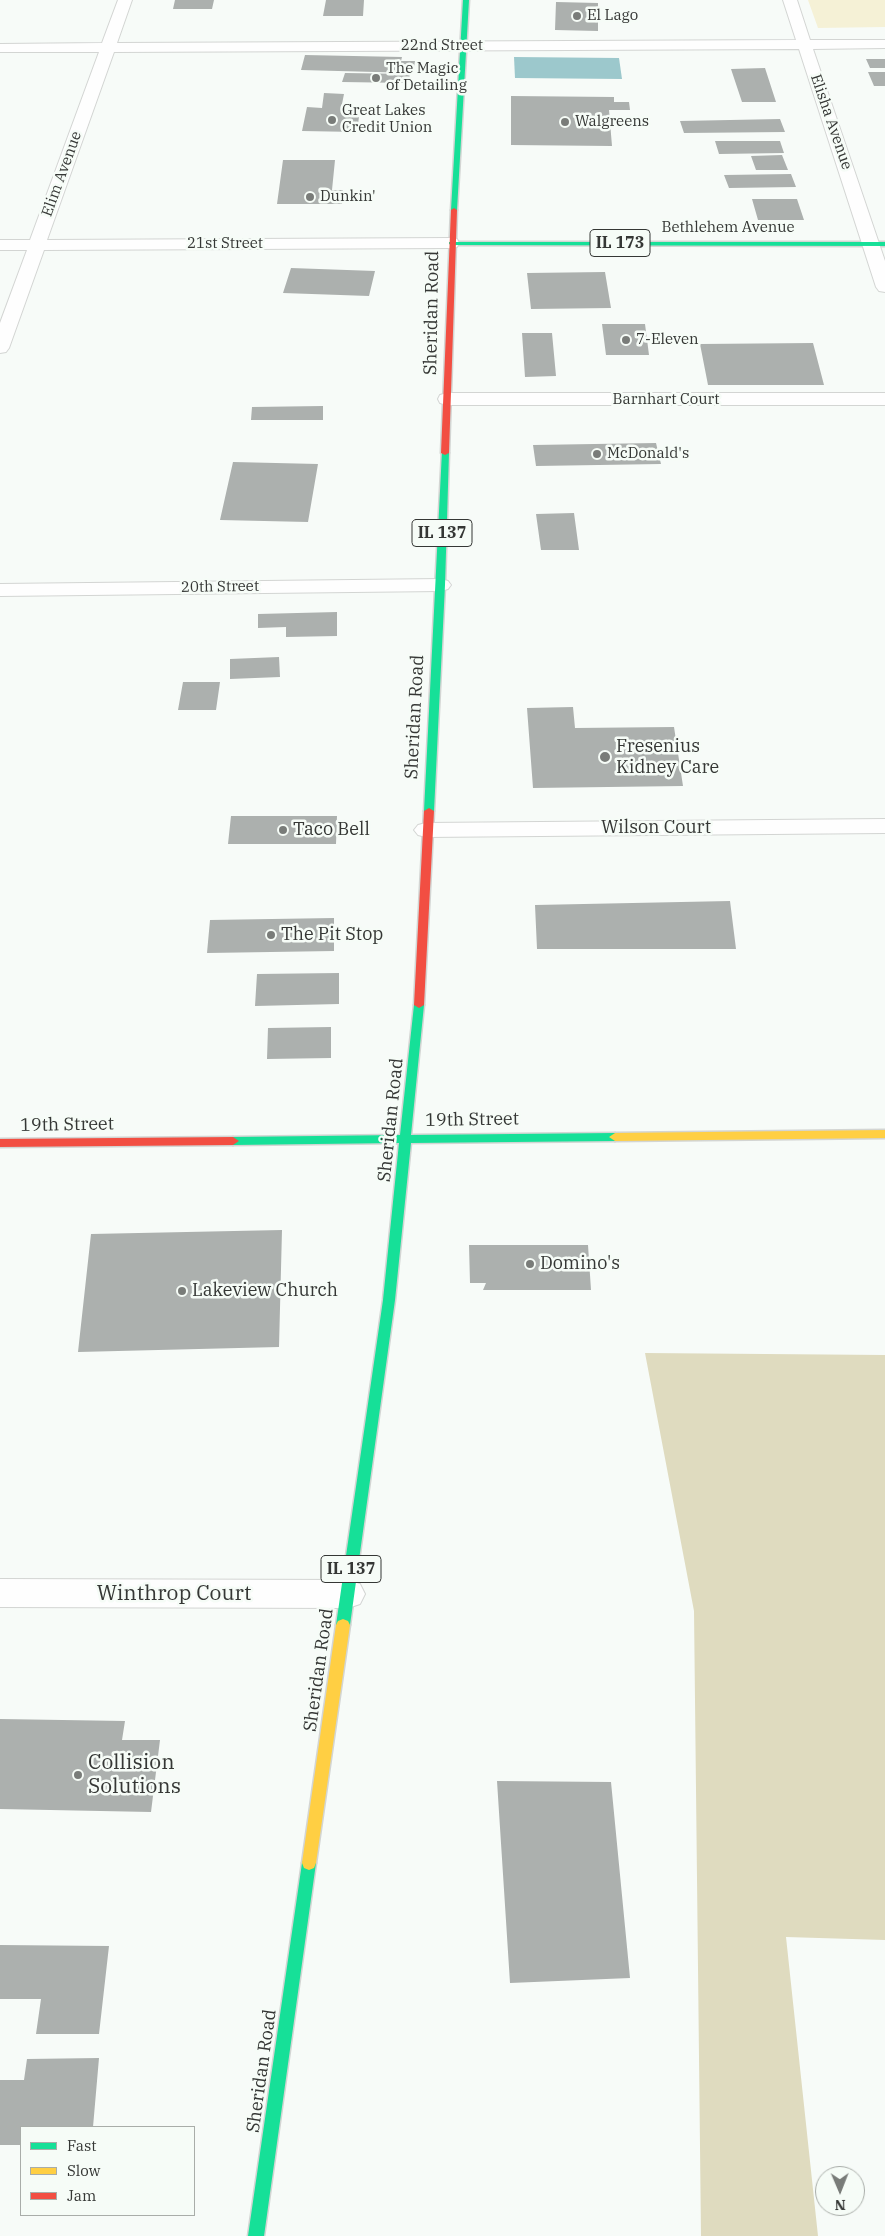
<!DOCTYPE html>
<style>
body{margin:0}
#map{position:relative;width:885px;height:2236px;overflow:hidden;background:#f7fbf8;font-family:"IBM Plex Serif",serif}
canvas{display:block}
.legend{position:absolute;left:20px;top:2126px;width:175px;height:90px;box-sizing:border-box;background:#f6fcf7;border:1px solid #a9ada9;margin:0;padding:6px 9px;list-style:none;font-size:15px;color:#353735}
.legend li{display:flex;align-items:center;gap:10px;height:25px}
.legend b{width:25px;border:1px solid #a9ada9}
.north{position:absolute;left:815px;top:2166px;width:50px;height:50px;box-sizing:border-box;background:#f6fcf7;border:1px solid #a9ada9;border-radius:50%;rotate:179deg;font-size:14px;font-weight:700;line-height:20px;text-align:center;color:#353735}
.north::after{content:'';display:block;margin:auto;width:18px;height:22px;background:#797c79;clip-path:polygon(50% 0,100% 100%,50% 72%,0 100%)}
</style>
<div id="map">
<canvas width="885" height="2236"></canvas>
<ul class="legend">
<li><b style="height:6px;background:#16e098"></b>Fast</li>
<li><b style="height:6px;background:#ffcf43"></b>Slow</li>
<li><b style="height:6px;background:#f24e42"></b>Jam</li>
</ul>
<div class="north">N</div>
</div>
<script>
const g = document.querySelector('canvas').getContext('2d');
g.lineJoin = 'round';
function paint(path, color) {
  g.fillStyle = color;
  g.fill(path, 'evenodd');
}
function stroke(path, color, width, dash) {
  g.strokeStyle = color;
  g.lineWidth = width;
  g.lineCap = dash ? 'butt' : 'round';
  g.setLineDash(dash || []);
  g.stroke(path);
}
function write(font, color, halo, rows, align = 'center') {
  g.font = font + ' "IBM Plex Serif",serif';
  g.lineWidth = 5;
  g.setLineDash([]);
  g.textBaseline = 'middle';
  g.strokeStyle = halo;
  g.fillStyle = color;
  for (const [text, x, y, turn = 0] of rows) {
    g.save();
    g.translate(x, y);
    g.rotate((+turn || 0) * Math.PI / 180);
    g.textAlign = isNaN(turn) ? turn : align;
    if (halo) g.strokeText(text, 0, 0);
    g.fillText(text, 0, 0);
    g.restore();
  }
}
paint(new Path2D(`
 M808 0H885V27L818 28Z`), '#f5f1d6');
paint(new Path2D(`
 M645 1353 885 1355V1940L786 1937 818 2236H701L694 1611Z`), '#dfdbbf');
paint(new Path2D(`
 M514 57 619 58 622 79 515 78Z`), '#9cc8cc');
paint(new Path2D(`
 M175 0H214L212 9H173Z
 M326 0H364L363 16H323Z
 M556 2 598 3V31L555 30Z
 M305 55 402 57 401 61H415L413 73 301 70Z
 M866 59H885V68H870Z
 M765 68 776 102H742L731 69Z
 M868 72H885V86H874Z
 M345 73 410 74 408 83 342 82Z
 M324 93 344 94 341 109H360L357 132 302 131 307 107 322 108Z
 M511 96 614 97V102H629L630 110H609L612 146 511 145Z
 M780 119 785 132 684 133 680 121Z
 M715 141H780L784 153 719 154Z
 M782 155 788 170H756L751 156Z
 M283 160H335L332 190H343L342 204H277Z
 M791 174 796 187 729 188 724 175Z
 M752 199H797L804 220H758Z
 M291 268 375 271 369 296 283 293Z
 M605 272 611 308 531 309 527 273Z
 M602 324H645L649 355H606Z
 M522 333H552L556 376 525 377Z
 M813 343 824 385H708L700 344Z
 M323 406V420H251L252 407Z
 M656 443 661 464 536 466 533 445Z
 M233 462 318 464 308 522 220 520Z
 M574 513 579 550H541L536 514Z
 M337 612V636L286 637V627L258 628V614Z
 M279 657 280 677 230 679V659Z
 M183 682H220L216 710H178Z
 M573 707 575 728 674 727 683 786 533 788 527 708Z
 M231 816H337L336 844H228Z
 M730 901 736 949H537L535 905Z
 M334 918V951L207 953 210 920Z
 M339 973V1004L255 1006 257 974Z
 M331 1027V1058L267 1059 268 1028Z
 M282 1230 279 1347 78 1352 91 1234Z
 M469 1245H588L591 1290H483L486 1283H470Z
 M0 1719 125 1721 122 1740H160L151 1812 0 1809Z
 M497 1781 611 1782 630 1978 510 1983Z
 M0 1945 109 1946 99 2034H36L41 1999H0Z
 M99 2058 93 2127H21V2145H0V2080H24L27 2059Z`), '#acb0ae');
const street = new Path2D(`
 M118 0H132L117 43 796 40 783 0H797L810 40H885V48L813 49 885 261V292L879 291 876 287 799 49 114 52 47 240 451 238 457 239 459 243 457 247 451 248 44 250 9 348 6 352 0 353V323L27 250H0V240H30L99 52H0V44L102 43Z
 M447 393H885V405H447L440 403 438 399 440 395Z
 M441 579 448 581 451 585 448 589 441 591 0 596V584Z
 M885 819V833L426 837 418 835 414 830 418 825 426 823Z
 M0 1579 348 1580 360 1584 365 1594 360 1604 348 1608 0 1607Z`);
const fast = new Path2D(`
 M463 0H469L457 210 454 212 451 210Z
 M449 242H885V246L451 245 449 244Z
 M442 451 449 453 445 585 434 811 429 814 424 811Z
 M419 1002 424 1005 411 1135 615 1133 621 1137 615 1141 411 1143 395 1300 350 1625 348 1629 343 1631 338 1629 336 1625 383 1300 399 1143 233 1145 227 1141 233 1137 400 1135 414 1005Z
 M309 1856 314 1858 316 1863 264 2236H248L302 1863 304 1858Z`);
const slow = new Path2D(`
 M885 1130V1138L615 1141 609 1137 615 1133Z
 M343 1619 348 1621 350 1625 316 1863 314 1868 309 1870 304 1868 302 1863 336 1625 338 1621Z`);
const jam = new Path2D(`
 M454 208 457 210 449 453 445 455 441 453 451 210Z
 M429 808 434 811 424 1005 419 1008 414 1005 424 811Z
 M233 1137 239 1141 233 1145 0 1147V1139Z`);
stroke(street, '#d3d5d3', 2);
stroke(fast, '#d3d5d3', 3);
stroke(slow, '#d3d5d3', 3);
stroke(jam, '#d3d5d3', 3);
paint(street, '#fefefe');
paint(fast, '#16e098');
paint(slow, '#ffcf43');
paint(jam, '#f24e42');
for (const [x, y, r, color] of [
 [577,16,5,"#797c79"],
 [376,78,5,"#797c79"],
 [332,120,5,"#797c79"],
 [565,122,5,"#797c79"],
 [310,197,5,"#797c79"],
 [626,340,5,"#797c79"],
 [597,454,5,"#797c79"],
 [605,757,6,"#797c79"],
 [283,830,5,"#797c79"],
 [271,935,5,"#797c79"],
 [530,1264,5,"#797c79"],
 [182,1291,5,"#797c79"],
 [78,1775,5,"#797c79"]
]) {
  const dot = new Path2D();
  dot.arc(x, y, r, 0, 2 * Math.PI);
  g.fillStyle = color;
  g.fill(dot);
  stroke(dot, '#f6fcf7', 2);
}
write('15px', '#353735', '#f6fcf7', [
 ["El Lago",587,16],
 ["The Magic",386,69],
 ["of Detailing",386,86],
 ["Great Lakes",342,111],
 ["Credit Union",342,128],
 ["Walgreens",575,122],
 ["Dunkin'",320,197],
 ["7-Eleven",636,340],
 ["McDonald's",607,454]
], 'left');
write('15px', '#353735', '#f6fcf7', [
 ["22nd Street",442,46],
 ["Elisha Avenue",831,122,71],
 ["Elim Avenue",62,174,-70],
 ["Bethlehem Avenue",728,228],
 ["21st Street",225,244],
 ["Barnhart Court",666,400],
 ["20th Street",220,587,-1]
]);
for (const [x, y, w] of [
 [620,243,60],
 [442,533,60],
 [351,1569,60]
]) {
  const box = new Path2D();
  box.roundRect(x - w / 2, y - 13.5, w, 27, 4);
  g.fillStyle = '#f6fcf7';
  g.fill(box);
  stroke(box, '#353735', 1);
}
write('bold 16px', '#353735', null, [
 ["IL 173",620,243],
 ["IL 137",442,533],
 ["IL 137",351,1569]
]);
write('18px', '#353735', '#f6fcf7', [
 ["Sheridan Road",432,313,-89],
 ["Sheridan Road",415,717,-87],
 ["Wilson Court",656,828],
 ["Sheridan Road",391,1120,-84],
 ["19th Street",472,1120,-1],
 ["19th Street",67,1125,-1],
 ["Sheridan Road",319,1670,-82],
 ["Sheridan Road",262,2071,-82]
]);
write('18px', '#353735', '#f6fcf7', [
 ["Fresenius",616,747],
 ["Kidney Care",616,768],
 ["Taco Bell",293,830],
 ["The Pit Stop",281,935],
 ["Domino's",540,1264],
 ["Lakeview Church",192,1291]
], 'left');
write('21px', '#353735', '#f6fcf7', [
 ["Winthrop Court",174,1594]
]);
write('21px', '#353735', '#f6fcf7', [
 ["Collision",88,1763],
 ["Solutions",88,1787]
], 'left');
</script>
